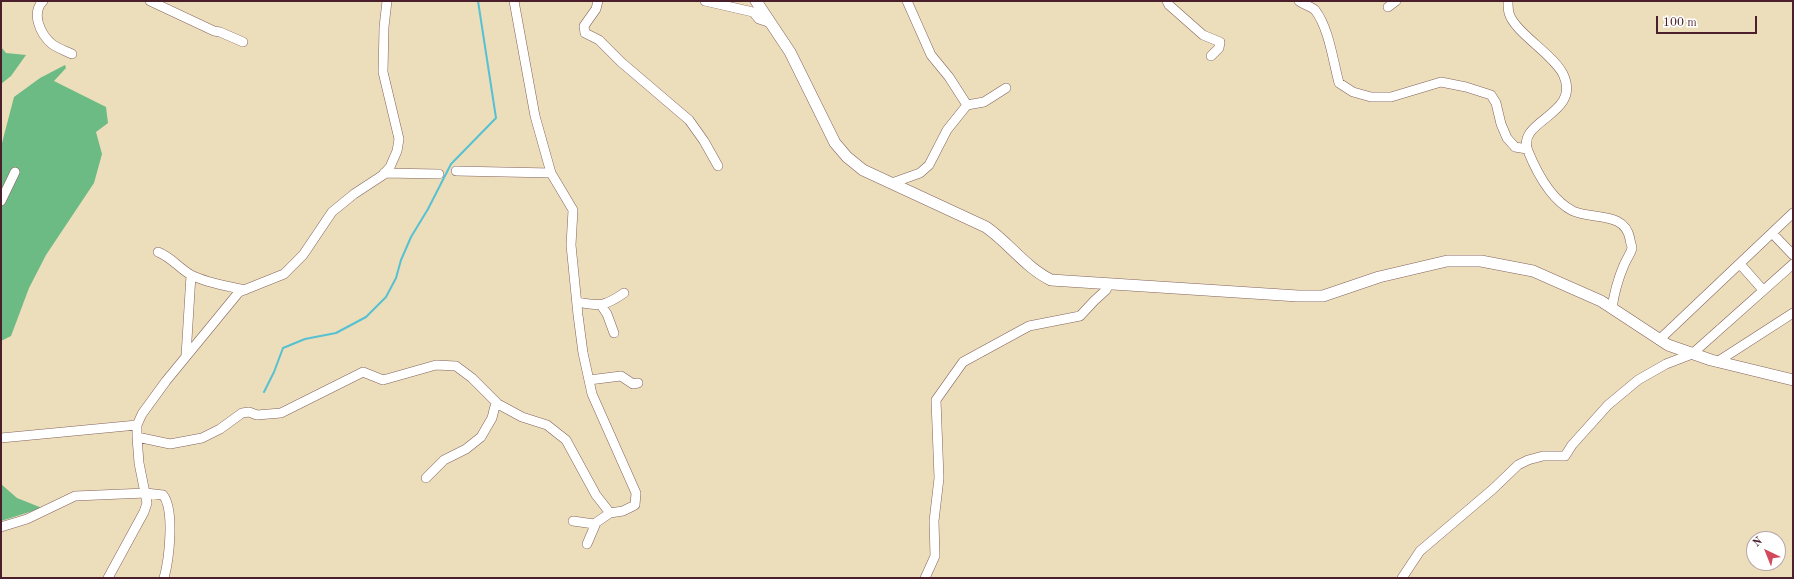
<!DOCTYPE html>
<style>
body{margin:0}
#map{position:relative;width:1794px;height:579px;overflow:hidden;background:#ecdeba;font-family:"Old Standard TT",serif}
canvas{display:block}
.frame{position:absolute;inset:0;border:2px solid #4a1f2b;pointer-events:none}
.north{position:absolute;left:1746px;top:531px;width:40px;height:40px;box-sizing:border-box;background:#fff;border:1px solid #b7a5aa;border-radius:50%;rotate:317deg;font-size:11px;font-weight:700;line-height:16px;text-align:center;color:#4a1f2b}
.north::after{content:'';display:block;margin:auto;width:14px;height:18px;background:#d1495b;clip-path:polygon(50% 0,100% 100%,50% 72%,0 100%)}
.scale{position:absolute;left:1656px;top:16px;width:101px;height:18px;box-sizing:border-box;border:2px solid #4a1f2b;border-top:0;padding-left:5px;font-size:12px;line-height:14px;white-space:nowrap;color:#4a1f2b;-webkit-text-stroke:3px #fff;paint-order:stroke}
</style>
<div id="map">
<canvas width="1794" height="579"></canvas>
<div class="frame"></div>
<div class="north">N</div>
<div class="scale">100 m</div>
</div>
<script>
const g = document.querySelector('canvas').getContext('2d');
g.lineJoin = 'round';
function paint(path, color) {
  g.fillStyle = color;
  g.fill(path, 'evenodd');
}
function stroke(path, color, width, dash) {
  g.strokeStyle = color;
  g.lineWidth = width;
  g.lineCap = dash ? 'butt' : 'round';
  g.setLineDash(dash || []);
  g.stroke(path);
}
paint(new Path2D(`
 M1 47 6 53 26 55 11 76 1 84Z
 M65 65 66 68 54 81 106 107 108 123 96 132 102 154 94 183 46 255 29 288 11 336 1 341V143H2L14 97 40 78Z
 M1 484 17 498 42 508 1 521Z`), '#6cba84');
stroke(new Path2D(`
 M264 392 274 372 283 348 305 339 336 333 366 317 386 297 396 278 401 260 411 237 428 209 451 164 496 118 478 1`), '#56c1d2', 2);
const minor = new Path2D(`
 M43 1C31 13 40 34 52 44 57 48 66 51 72 54
 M150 1 214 31 220 32 243 42
 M514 1 535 116 551 173
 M598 1 596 9 584 26 585 33 599 40 621 62 689 120 704 141 718 166
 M705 1 753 12 759 19 771 23
 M907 1 931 55 949 77 967 105
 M1167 1 1169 5 1203 35 1220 42 1219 48 1211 56
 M1299 1C1304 5 1311 6 1315 10 1329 28 1333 61 1339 83L1353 92 1371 97H1391L1441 82 1466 87 1491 95 1496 103 1501 124 1507 138 1515 147 1527 149
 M1508 1C1508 5 1508 9 1509 13 1514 32 1553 54 1563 74 1583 115 1515 120 1528 151 1537 173 1551 200 1573 211 1593 220 1625 211 1630 239 1630 242 1632 246 1632 248 1631 253 1626 260 1624 265 1618 279 1614 293 1612 309
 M1388 7 1396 1
 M456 171 551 173 573 210 571 245 578 315 583 353 592 394 636 493 635 505 623 511 610 513 594 524 573 521
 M384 173 439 174
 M892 183 920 173 929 165 947 130 967 105 984 102 1006 88
 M1 201 15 172
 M1772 233 1793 255
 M158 252C171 257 179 268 191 275 207 283 227 286 245 290
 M1740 264 1763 290
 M577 302C600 306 604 307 624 293
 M601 305 607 314 614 333
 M1659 340 1793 213
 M186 356 191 275
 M1717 362 1793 313
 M589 380 621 376 633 384 638 383
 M137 437 170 444 202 438 220 429 242 413 249 412 257 415 281 413 363 372 383 380 436 365 456 366 472 378 498 404 522 417 547 425 566 440 596 495 610 513
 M1 438 137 425
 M426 478 444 460 466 449 481 437 492 418 496 402
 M1 527 27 519 75 496 146 493 163 495C175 510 169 560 164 578
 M587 544 596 523
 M108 578 144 512 147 503 139 463 137 437V425L142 414 166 381 239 292 284 274 303 255 332 212 354 194 383 175 390 167 397 151 399 139 383 72 384 27 387 1
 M925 578 935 556 934 521 939 478 936 400 963 362 1029 326 1080 316 1094 301 1106 290 1109 284
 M1402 578 1420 551 1493 489 1518 465 1528 460 1543 456H1565L1572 445 1608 405 1638 380 1666 364 1692 354 1793 264`);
const major = new Path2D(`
 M756 1 790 52 835 143 847 157 863 170 986 227C1009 243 1026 268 1051 280L1298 296H1323L1379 277 1447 261H1481L1533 271 1601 301 1668 345 1711 360 1793 380`);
stroke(minor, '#83625d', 10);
stroke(major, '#83625d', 12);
stroke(minor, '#fff', 9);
stroke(major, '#fff', 11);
</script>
